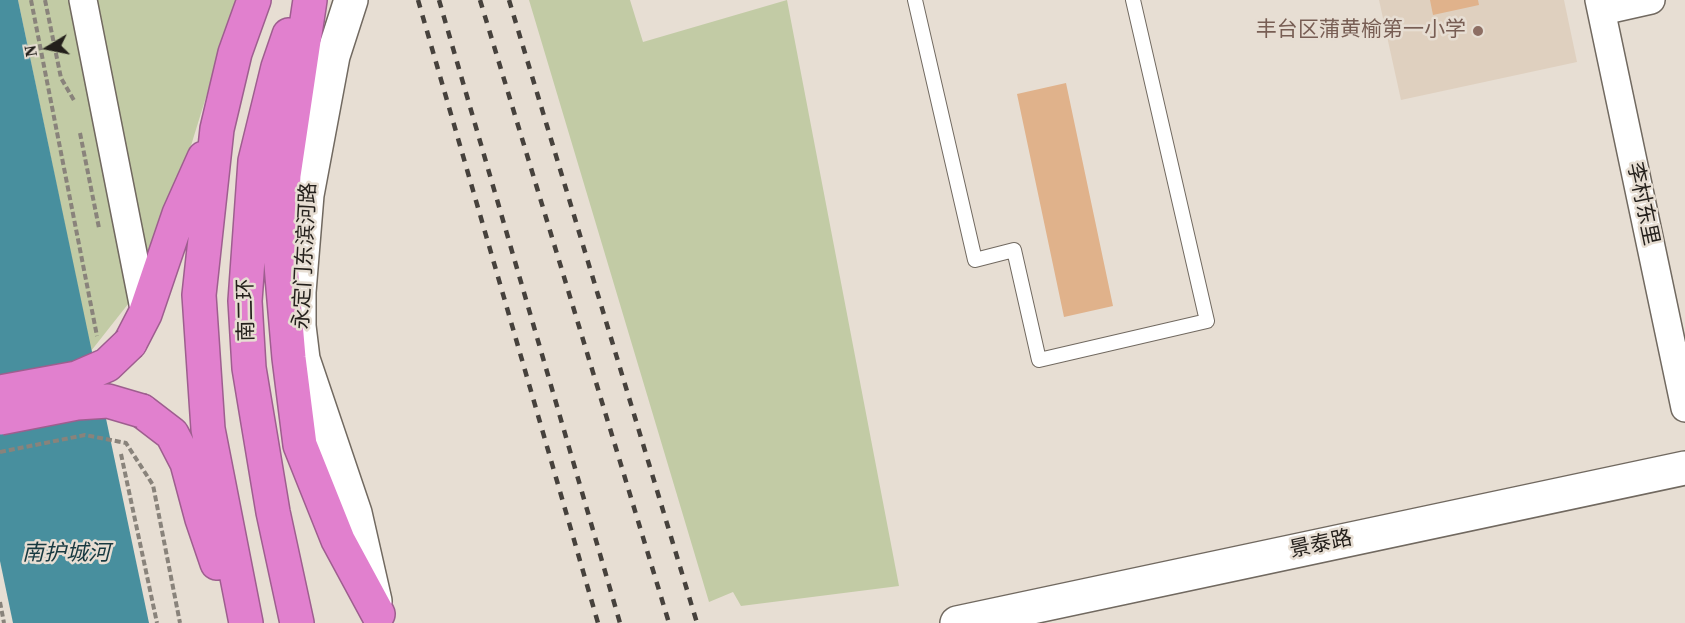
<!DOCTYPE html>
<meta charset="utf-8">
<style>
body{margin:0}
#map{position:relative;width:1685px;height:623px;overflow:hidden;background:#e7ded3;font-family:"Source Serif 4",serif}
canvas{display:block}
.north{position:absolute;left:18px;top:18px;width:60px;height:60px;-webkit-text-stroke:4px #e7ded3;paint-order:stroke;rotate:260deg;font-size:16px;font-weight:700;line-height:24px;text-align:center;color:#231f1b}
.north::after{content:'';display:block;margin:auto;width:21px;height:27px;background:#231f1b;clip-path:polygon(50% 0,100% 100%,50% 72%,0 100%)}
</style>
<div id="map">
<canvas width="1685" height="623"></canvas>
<div class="north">N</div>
</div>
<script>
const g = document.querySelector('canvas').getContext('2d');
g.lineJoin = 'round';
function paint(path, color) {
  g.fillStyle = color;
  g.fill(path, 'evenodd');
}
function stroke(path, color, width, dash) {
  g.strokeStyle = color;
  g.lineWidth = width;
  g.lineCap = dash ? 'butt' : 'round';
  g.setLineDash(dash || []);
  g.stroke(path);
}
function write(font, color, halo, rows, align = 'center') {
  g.font = font + ' "Source Serif 4","Noto Sans SC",serif';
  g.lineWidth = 5;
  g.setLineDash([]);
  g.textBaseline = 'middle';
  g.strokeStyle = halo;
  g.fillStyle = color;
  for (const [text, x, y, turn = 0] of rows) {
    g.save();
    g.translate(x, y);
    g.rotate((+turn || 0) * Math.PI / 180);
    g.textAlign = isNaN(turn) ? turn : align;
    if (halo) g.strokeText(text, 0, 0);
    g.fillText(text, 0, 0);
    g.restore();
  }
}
paint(new Path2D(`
 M1379 0H1564L1577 62 1401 100Z`), '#dfd0bf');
paint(new Path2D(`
 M18 0H236L151 275 91 351Z
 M529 0H630L643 42 787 0 899 586 741 606 733 592 709 602Z`), '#c2cba5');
paint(new Path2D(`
 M0 0H18L149 623H13L0 561Z`), '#488f9e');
paint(new Path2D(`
 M1430 0H1478L1479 5 1433 15Z
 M1066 83 1113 306 1064 317 1017 94Z`), '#e0b28b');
const lane = new Path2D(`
 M915 0 975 260 1014 250 1039 360 1207 321 1133 0`);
const street = new Path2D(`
 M83 0 145 314
 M1599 0 1685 408
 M1602 11 1651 0`);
const secondary = new Path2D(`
 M351 0 333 56 307 195 299 292V326L303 359 355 513 375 601
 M957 623 1685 468`);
const highway = new Path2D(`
 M310 0 284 175 280 253 289 358 300 445 338 540 378 614
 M289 35 278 67 255 161 245 301 249 368 273 512 297 623
 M130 343 145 314 179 214 204 158
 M142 411 172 434 187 463 202 519 217 563
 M246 623 208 429 199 295 217 129 235 53 254 0`);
stroke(lane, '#716960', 16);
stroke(street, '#716960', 30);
stroke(secondary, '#716960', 36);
stroke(highway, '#9e5e8f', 36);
stroke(new Path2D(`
 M31 0 97 336
 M45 0 61 78 75 102
 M80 133 99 228
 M0 452 85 435 126 443 153 485 180 623
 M121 454 157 623
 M0 602 4 623`), '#89837b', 4, [6, 3]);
stroke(lane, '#fff', 14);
stroke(street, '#fff', 27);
stroke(secondary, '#fff', 33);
stroke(highway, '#e180ce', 33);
stroke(new Path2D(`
 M418 0 598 623
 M439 0 620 623
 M480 0 669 623
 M509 0 697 623`), '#46413c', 4.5, [8, 8]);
const highwayBridge = new Path2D(`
 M0 392 77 378 107 365 130 343
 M0 418 77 403 108 401 142 411`);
stroke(highwayBridge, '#9e5e8f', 36, []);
stroke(highwayBridge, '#e180ce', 33);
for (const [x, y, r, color] of [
 [1478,31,6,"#8d6e63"]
]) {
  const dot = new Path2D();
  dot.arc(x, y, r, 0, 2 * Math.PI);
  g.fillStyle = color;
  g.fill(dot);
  stroke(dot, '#e7ded3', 2);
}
write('21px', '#785e54', '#e7ded3', [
 ["丰台区蒲黄榆第一小学",1466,31]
], 'right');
write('21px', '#231f1b', '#e7ded3', [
 ["李村东里",1642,204,78],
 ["永定门东滨河路",306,256,-87],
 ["南二环",247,310,-91],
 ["景泰路",1321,545,-12]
]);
write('italic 22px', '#173940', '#e7ded3', [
 ["南护城河",66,554]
]);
</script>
